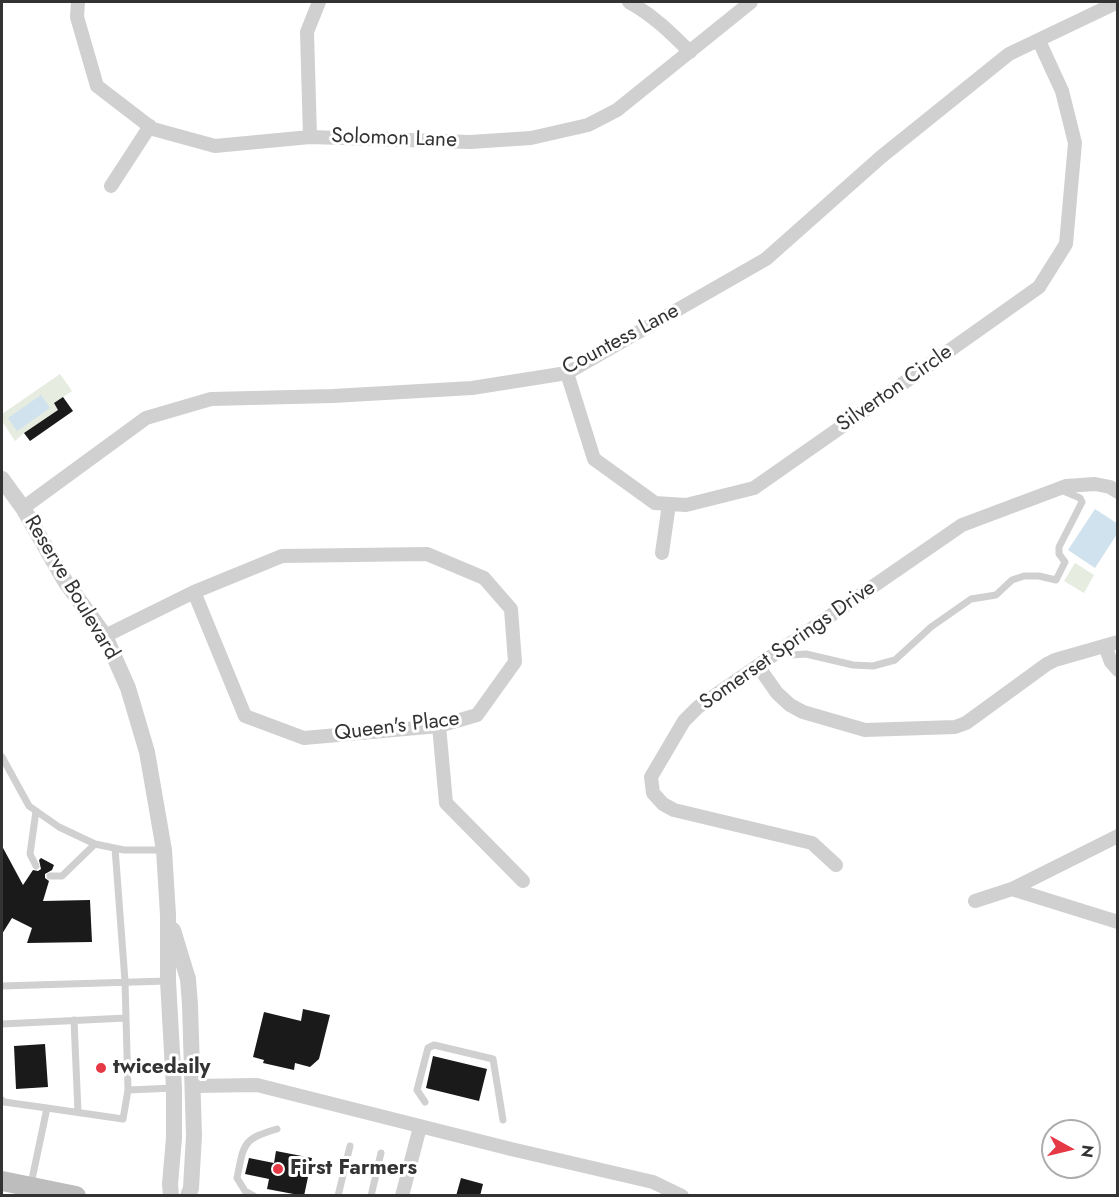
<!DOCTYPE html>
<style>
body{margin:0}
#map{position:relative;width:1119px;height:1197px;overflow:hidden;background:#fff;font-family:Jost,sans-serif}
canvas{display:block}
.frame{position:absolute;inset:0;border:3px solid #333;pointer-events:none}
.north{position:absolute;left:1041px;top:1119px;width:60px;height:60px;box-sizing:border-box;background:#fff;border:2px solid #adadad;border-radius:50%;rotate:98deg;font-size:16px;font-weight:700;line-height:24px;text-align:center;color:#333}
.north::after{content:'';display:block;margin:auto;width:21px;height:27px;background:#e63946;clip-path:polygon(50% 0,100% 100%,50% 72%,0 100%)}
</style>
<div id="map">
<canvas width="1119" height="1197"></canvas>
<div class="frame"></div>
<div class="north">N</div>
</div>
<script>
const g = document.querySelector('canvas').getContext('2d');
g.lineJoin = 'round';
function paint(path, color) {
  g.fillStyle = color;
  g.fill(path, 'evenodd');
}
function stroke(path, color, width, dash) {
  g.strokeStyle = color;
  g.lineWidth = width;
  g.lineCap = dash ? 'butt' : 'round';
  g.setLineDash(dash || []);
  g.stroke(path);
}
function write(font, color, halo, rows, align = 'center') {
  g.font = font + ' Jost,sans-serif';
  g.lineWidth = 6;
  g.setLineDash([]);
  g.textBaseline = 'middle';
  g.strokeStyle = halo;
  g.fillStyle = color;
  for (const [text, x, y, turn = 0] of rows) {
    g.save();
    g.translate(x, y);
    g.rotate((+turn || 0) * Math.PI / 180);
    g.textAlign = isNaN(turn) ? turn : align;
    if (halo) g.strokeText(text, 0, 0);
    g.fillText(text, 0, 0);
    g.restore();
  }
}
paint(new Path2D(`
 M60 374 72 391 63 397 73 411 30 441 24 433 15 441 2 421V414Z
 M1075 563 1094 575 1084 593 1064 581Z`), '#e6ecdf');
paint(new Path2D(`
 M41 395 50 408 17 431 8 418Z
 M1095 509 1118 524 1117 534 1095 568 1068 550Z`), '#cfe2ee');
paint(new Path2D(`
 M63 397 73 411 30 441 24 433 58 410 54 403Z
 M2 846 23 885 33 870 38 871 41 869 39 860 41 858 54 865 52 870 45 874V878L49 881 43 901 90 900 92 942 27 943 32 928 12 918 2 934Z
 M303 1009 330 1015 319 1059 310 1067 295 1063 294 1070 263 1063 264 1060 253 1057 264 1012 301 1021Z
 M45 1044 48 1087 16 1089 14 1046Z
 M433 1056 487 1069 479 1101 426 1088Z
 M276 1151 312 1158 304 1196 267 1189 269 1179 245 1174 249 1158 274 1163Z
 M461 1178 483 1184 480 1196H456Z`), '#1a1a1a');
stroke(new Path2D(`
 M784 648 791 655 806 654 853 665 873 666 895 660 931 627 971 599 996 595 1012 580 1024 576H1039L1056 580 1065 562 1059 554V547L1082 502 1080 498 1061 490
 M2 757 29 806 59 827 95 844 124 850H164
 M115 848 125 981 128 1090 174 1088
 M36 866 30 854 36 811
 M50 876H62L95 844
 M2 986 167 981
 M74 1020 78 1112
 M2 1024 126 1018
 M2 1100 4 1102 47 1108
 M425 1102 417 1090 428 1048 434 1045 493 1059 503 1120
 M31 1184 47 1108 123 1119 128 1090
 M254 1196 245 1191 237 1178C244 1144 242 1139 277 1129
 M338 1196 350 1146
 M371 1196 381 1153`), '#d0d0d0', 7);
stroke(new Path2D(`
 M78 2 77 17 97 86 153 129 215 146 310 137 470 142 531 138 588 125 617 110 751 2
 M629 2C653 15 671 33 690 52
 M310 137 307 32 319 2
 M111 186 150 126
 M567 373 594 459 655 503 686 505 754 488 864 411 1039 287 1066 244 1075 143 1062 91 1039 41
 M23 508 146 418 211 399 333 396 472 388 567 373 766 259 881 157 1009 54 1118 2
 M662 553 669 504
 M105 636 194 592 282 556 427 554 484 578 511 609 515 662 477 715 439 726 304 738 245 716 194 592
 M1105 646 1111 662 1118 670
 M758 666 777 693 790 705 803 712 865 730 955 727 966 723 1047 664 1055 660 1118 642
 M439 726 446 803 523 881
 M836 865 812 843 674 810 663 804 653 793 651 777 684 721 698 707 962 525 1066 486 1095 484 1110 487 1118 492
 M1012 889 1118 922
 M975 901 1012 889 1118 836
 M194 1086 257 1085 511 1149 653 1182 682 1196
 M402 1196 420 1127`), '#d0d0d0', 14);
stroke(new Path2D(`
 M2 479 23 508 65 581 105 636 128 688 147 752 164 850 168 915V981L174 1088V1138L170 1184 171 1196
 M173 930 188 979 190 1005 194 1135 191 1188 188 1196`), '#d0d0d0', 16);
stroke(new Path2D(`
 M2 1181 76 1196`), '#bdbdbd', 20);
for (const [x, y, r, color] of [
 [101,1068,6,"#e63946"],
 [278,1169,6,"#e63946"]
]) {
  const dot = new Path2D();
  dot.arc(x, y, r, 0, 2 * Math.PI);
  g.fillStyle = color;
  g.fill(dot);
  stroke(dot, '#fff', 2);
}
write('21px', '#333', '#fff', [
 ["Solomon Lane",394,139,2],
 ["Countess Lane",621,340,-28],
 ["Silverton Circle",895,389,-35],
 ["Reserve Boulevard",71,588,59],
 ["Somerset Springs Drive",788,646,-35],
 ["Queen's Place",397,727,-7]
]);
write('bold 21px', '#333', '#fff', [
 ["twicedaily",113,1068],
 ["First Farmers",290,1169]
], 'left');
</script>
